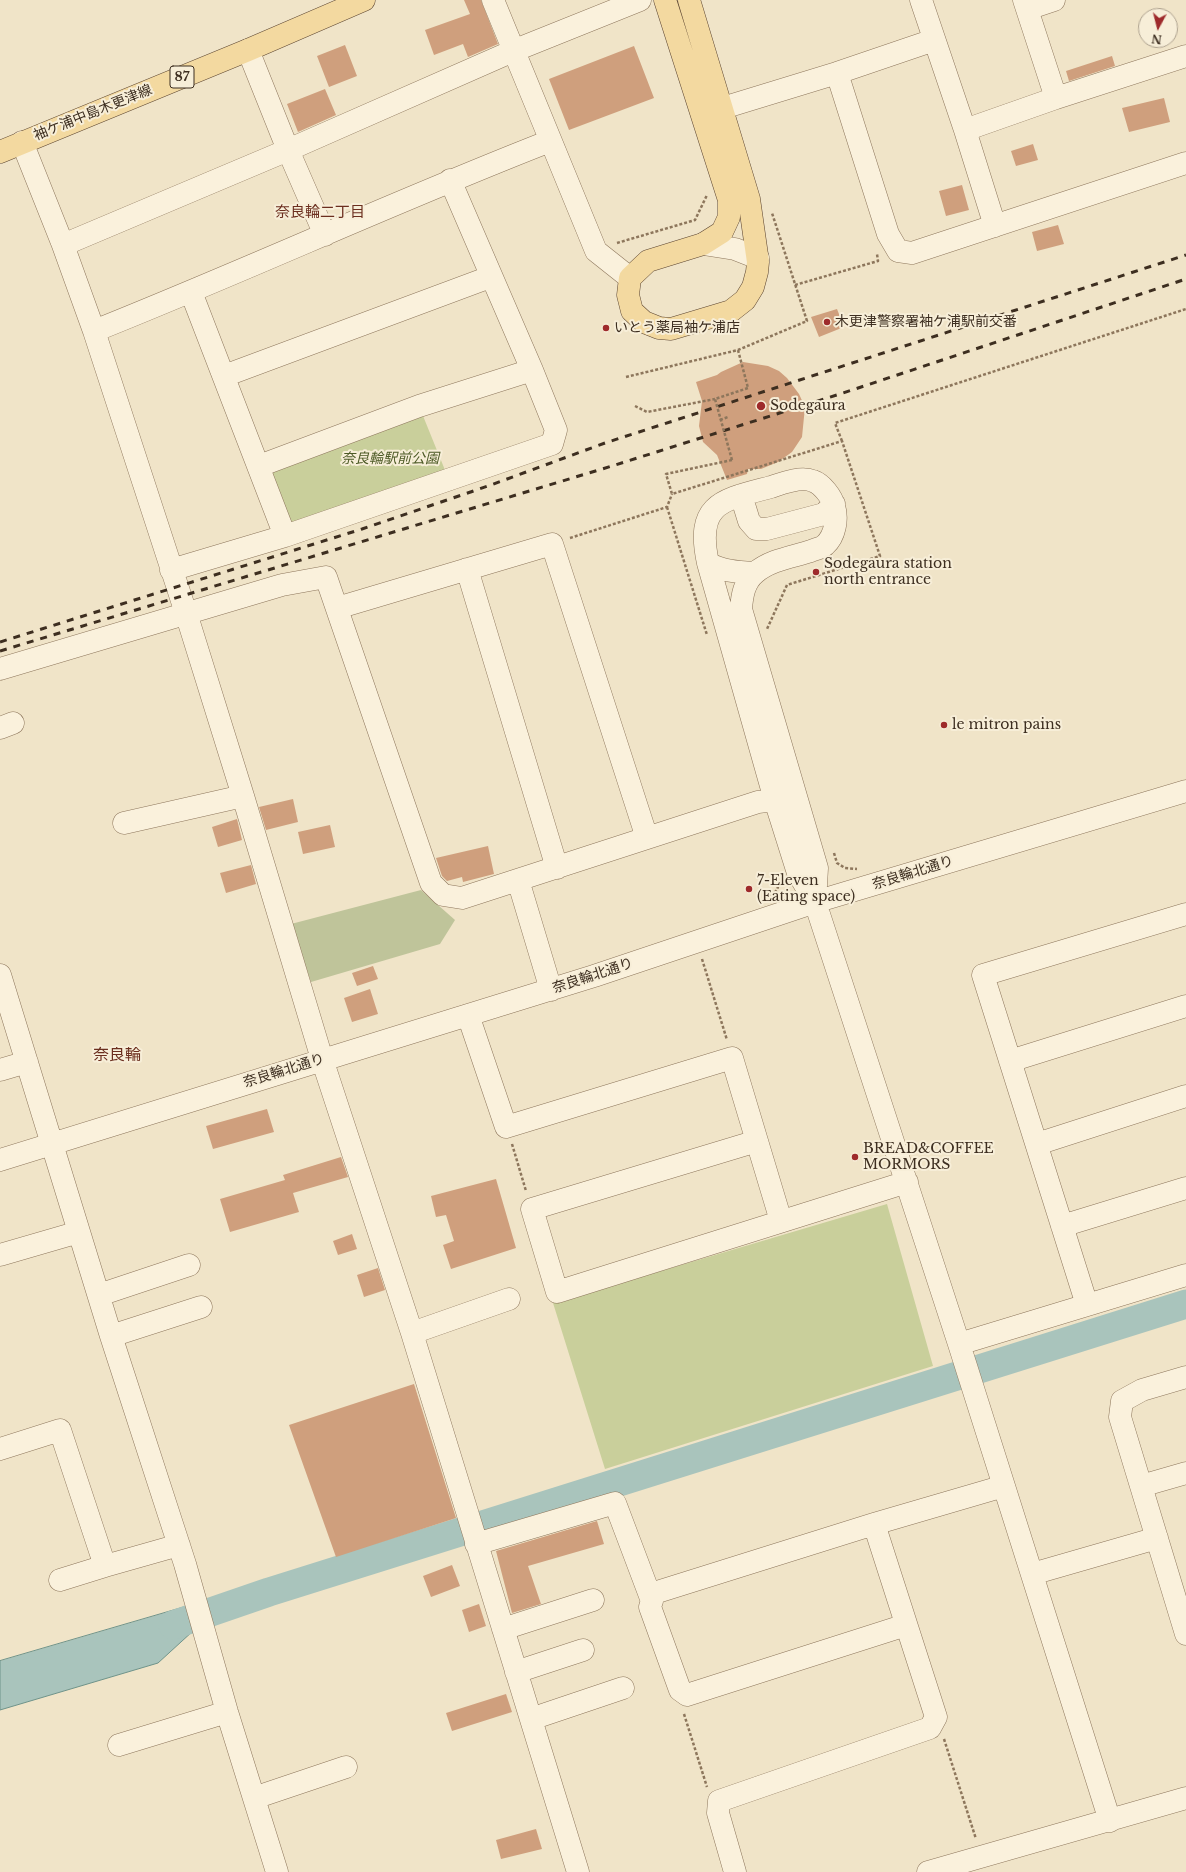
<!DOCTYPE html>
<meta charset="utf-8">
<style>
body{margin:0}
#map{position:relative;width:1186px;height:1872px;overflow:hidden;background:#f0e4c8;font-family:"Libre Baskerville",serif}
canvas{display:block}
.north{position:absolute;left:1138px;top:8px;width:40px;height:40px;box-sizing:border-box;background:#f7eed8;border:1px solid #ada18e;border-radius:50%;rotate:187deg;font-size:11px;font-weight:700;line-height:16px;text-align:center;color:#3d2e20}
.north::after{content:'';display:block;margin:auto;width:14px;height:18px;background:#9e2a2b;clip-path:polygon(50% 0,100% 100%,50% 72%,0 100%)}
</style>
<div id="map">
<canvas width="1186" height="1872"></canvas>
<div class="north">N</div>
</div>
<script>
const g = document.querySelector('canvas').getContext('2d');
g.lineJoin = 'round';
function paint(path, color) {
  g.fillStyle = color;
  g.fill(path, 'evenodd');
}
function stroke(path, color, width, dash) {
  g.strokeStyle = color;
  g.lineWidth = width;
  g.lineCap = dash ? 'butt' : 'round';
  g.setLineDash(dash || []);
  g.stroke(path);
}
function write(font, color, halo, rows, align = 'center') {
  g.font = font + ' "Libre Baskerville","Noto Sans JP",serif';
  g.lineWidth = 4;
  g.setLineDash([]);
  g.textBaseline = 'middle';
  g.strokeStyle = halo;
  g.fillStyle = color;
  for (const [text, x, y, turn = 0] of rows) {
    g.save();
    g.translate(x, y);
    g.rotate((+turn || 0) * Math.PI / 180);
    g.textAlign = isNaN(turn) ? turn : align;
    if (halo) g.strokeText(text, 0, 0);
    g.fillText(text, 0, 0);
    g.restore();
  }
}
paint(new Path2D(`
 M419 406 449 480 285 536 259 466Z
 M887 1204 933 1366 605 1469 553 1303Z`), '#c9cf9b');
paint(new Path2D(`
 M421 890 455 920 440 944 311 982 291 924Z`), '#bfc49a');
const water = new Path2D(`
 M185 1607 193 1631 158 1663 0 1710V1661Z`);
paint(water, '#a9c4bc');
stroke(water, '#6f938a', 1);
stroke(new Path2D(`
 M173 1625 269 1592 1186 1304`), '#a9c4bc', 29);
paint(new Path2D(`
 M464 0H481L498 44 468 57 463 44 434 55 425 30 470 14Z
 M345 45 357 76 329 87 317 56Z
 M634 46 654 98 569 130 549 79Z
 M1112 56 1115 66 1069 81 1066 71Z
 M325 89 336 115 298 132 287 104Z
 M1164 98 1170 122 1129 132 1122 108Z
 M1033 144 1038 160 1016 166 1011 151Z
 M962 185 969 210 946 216 939 191Z
 M1058 225 1064 244 1037 251 1032 232Z
 M837 309 844 327 819 337 811 317Z
 M743 362 768 366 779 371 787 378 799 394 805 407 802 437 792 452 778 462 761 469H748L747 474 727 480 717 455 703 442 699 426 702 401 696 382 717 375 721 372Z
 M293 799 298 822 266 830 259 807Z
 M237 819 242 840 218 847 212 827Z
 M330 825 335 847 303 854 298 832Z
 M488 846 494 874 463 882 462 877 447 881 442 876 436 858Z
 M251 865 256 884 226 893 220 873Z
 M373 966 378 979 357 986 352 973Z
 M370 989 378 1014 352 1022 344 998Z
 M267 1109 274 1132 213 1149 206 1126Z
 M341 1157 348 1177 293 1193 299 1212 230 1232 220 1199 285 1180 283 1175Z
 M496 1179 516 1248 451 1269 443 1245 454 1241 446 1215 436 1217 431 1196Z
 M352 1234 357 1249 338 1255 333 1241Z
 M378 1268 385 1290 364 1297 357 1275Z
 M414 1384 456 1518 336 1557 289 1425Z
 M597 1521 604 1544 528 1566 541 1604 512 1613 496 1551Z
 M452 1565 460 1586 431 1597 423 1576Z
 M479 1604 486 1626 469 1632 462 1610Z
 M506 1694 512 1712 452 1731 446 1713Z
 M536 1829 542 1849 501 1859 496 1840Z`), '#cf9f7d');
const minor = new Path2D(`
 M493 0 596 251 630 278
 M921 0 965 130 995 226
 M1024 0 1056 98
 M1027 9 1054 0
 M248 50 288 150 325 235
 M837 73 888 234 898 251 912 253 1186 163
 M703 114 837 73 934 40
 M965 130 1056 98 1186 56
 M22 142 63 245 94 331 186 613 243 796 322 1059 412 1333 578 1872
 M703 244 735 249 758 258
 M63 245 288 150 513 51 640 0
 M191 292 285 536
 M94 331C247 270 396 201 550 141
 M224 376 490 277
 M259 466 419 406 532 370
 M741 495 749 521 756 529H767L824 514 834 504
 M708 563C722 571 737 572 754 573
 M467 569 557 868
 M171 570 285 536 552 444 556 430 532 370 450 180
 M337 608 552 544 647 838
 M0 669 282 585 326 577 431 883 443 895 462 898 758 802 775 800
 M0 728 13 723
 M124 823 243 796
 M518 880 551 990
 M815 902 817 868 741 609C742 596 744 582 755 573 770 560 792 557 811 551 815 549 822 548 825 545 835 536 838 519 834 506 832 497 822 484 813 481 801 476 783 483 771 487 722 500 695 503 708 563L775 800 798 873 815 902 959 1344 1110 1821
 M0 975 111 1336 185 1564 227 1712 277 1872
 M468 1015 506 1127 732 1058 781 1221
 M1010 1061 1186 1006
 M0 1070 27 1062
 M757 1141 532 1209 557 1292 907 1182
 M1037 1144 1186 1096
 M0 1160 594 976 815 902 1186 791
 M1062 1226 1186 1188
 M0 1255 79 1232
 M99 1295 189 1265
 M1087 1305 983 975 1186 914
 M412 1333 509 1299
 M111 1336 201 1307
 M959 1344 1186 1275
 M1186 1377 1142 1390 1122 1401 1120 1417 1186 1634
 M0 1449 60 1430 105 1566 179 1545
 M1141 1486 1186 1473
 M476 1544 615 1503 652 1601
 M1032 1574 1157 1538
 M60 1580 105 1566
 M906 1625 687 1695 680 1690 650 1607 654 1593 874 1524 1004 1486
 M503 1629 593 1600
 M516 1672 583 1650
 M531 1719 623 1688
 M119 1745 227 1712
 M254 1798 346 1767
 M735 1872 718 1813 719 1801 930 1728 936 1717 874 1524
 M928 1872 1186 1798`);
const major = new Path2D(`
 M665 0 729 200V217L722 232 703 244 648 261 630 278 628 295 632 311 644 322 659 328 671 329 731 311 745 300 753 287 757 272 758 262 749 199 689 0
 M0 152 248 50 364 0`);
stroke(minor, '#8d765c', 23);
stroke(major, '#5b4430', 23);
stroke(new Path2D(`
 M617 243 695 220 707 195
 M795 285 878 261 877 254
 M738 350 748 388
 M626 377 738 350 807 321 772 213
 M635 406 647 412 715 399
 M720 420 728 417
 M842 441 835 423 1186 309
 M732 460 666 474 672 494 842 441 880 556 787 585 767 629
 M667 507 707 635
 M570 538 667 507 672 494
 M834 853 837 863 845 868 857 869
 M771 896 777 890 780 880
 M702 959 727 1040
 M512 1144 526 1191
 M684 1714 707 1787
 M944 1739 976 1839`), '#8d765c', 2.5, [3, 2]);
stroke(minor, '#faf1dc', 22);
stroke(major, '#f3d9a0', 22);
stroke(new Path2D(`
 M0 642 362 529 488 486 605 443 1186 255
 M0 651 612 466 840 394 1186 279`), '#3d2e20', 3, [7, 7]);
stroke(new Path2D(`
 M732 460 715 399 748 388`), '#8d765c', 2.5, [3, 2]);
for (const [x, y, r, color] of [
 [827,322,4,"#9e2a2b"],
 [606,328,4,"#9e2a2b"],
 [761,406,5,"#9e2a2b"],
 [816,572,4,"#9e2a2b"],
 [944,725,4,"#9e2a2b"],
 [749,889,4,"#9e2a2b"],
 [855,1157,4,"#9e2a2b"]
]) {
  const dot = new Path2D();
  dot.arc(x, y, r, 0, 2 * Math.PI);
  g.fillStyle = color;
  g.fill(dot);
  stroke(dot, '#f7eed8', 1.5);
}
for (const [x, y, w] of [
 [182,77,24]
]) {
  const box = new Path2D();
  box.roundRect(x - w / 2, y - 11, w, 22, 3);
  g.fillStyle = '#f7eed8';
  g.fill(box);
  stroke(box, '#3d2e20', 1);
}
write('bold 13px', '#3d2e20', null, [
 ["87",182,77]
]);
write('14px', '#3d2e20', '#f7eed8', [
 ["袖ケ浦中島木更津線",93,113,-22],
 ["奈良輪北通り",913,873,-17],
 ["奈良輪北通り",593,976,-18],
 ["奈良輪北通り",284,1071,-17]
]);
write('14px', '#3d2e20', '#f7eed8', [
 ["木更津警察署袖ケ浦駅前交番",835,322],
 ["いとう薬局袖ケ浦店",614,328],
 ["Sodegaura",770,406],
 ["Sodegaura station",824,564],
 ["north entrance",824,580],
 ["le mitron pains",952,725],
 ["7-Eleven",757,881],
 ["(Eating space)",757,897],
 ["BREAD&COFFEE",863,1149],
 ["MORMORS",863,1165]
], 'left');
write('italic 14px', '#4d5a26', '#f7eed8', [
 ["奈良輪駅前公園",390,459]
]);
write('15px', '#6b2e1e', '#f7eed8', [
 ["奈良輪二丁目",320,213]
]);
write('16px', '#6b2e1e', '#f7eed8', [
 ["奈良輪",117,1055]
]);
</script>
